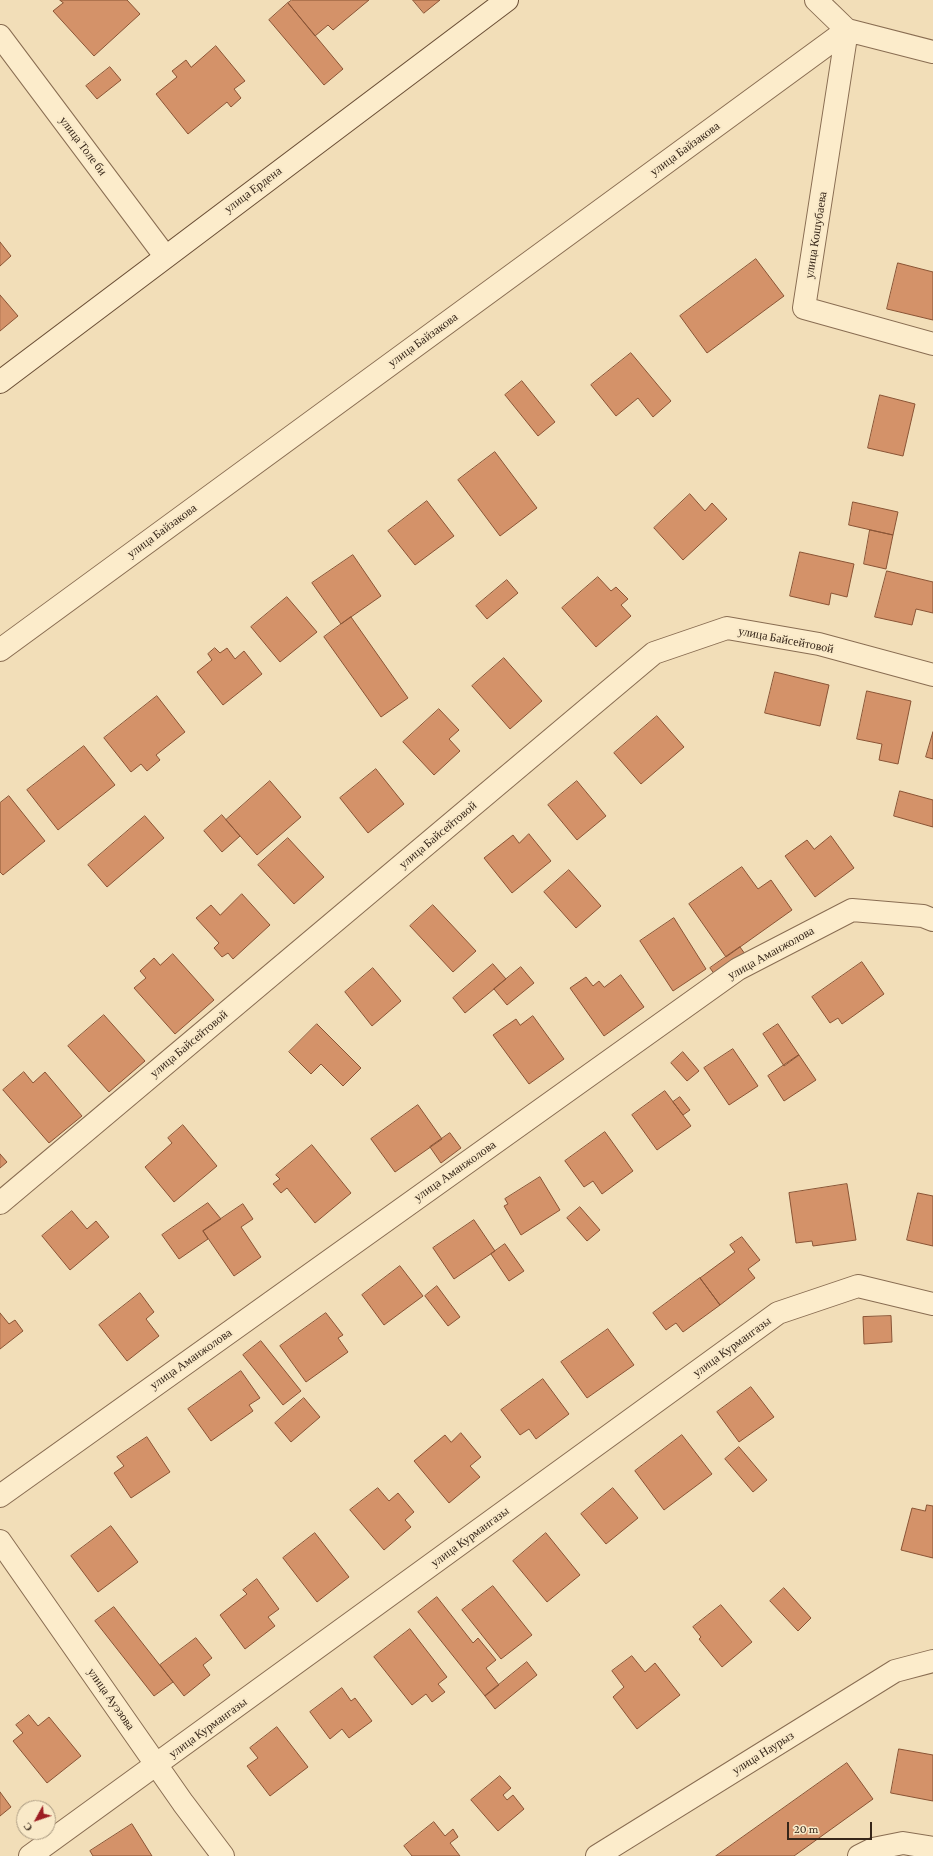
<!DOCTYPE html>
<meta charset="utf-8">
<style>
body{margin:0}
#map{position:relative;width:933px;height:1856px;overflow:hidden;background:#f2deb8;font-family:"Crimson Pro",serif}
canvas{display:block}
.north{position:absolute;left:16px;top:1800px;width:40px;height:40px;box-sizing:border-box;background:#f9e9c8;border:1px solid #ab9b82;border-radius:50%;rotate:230deg;font-size:11px;font-weight:700;line-height:16px;text-align:center;color:#362619}
.north::after{content:'';display:block;margin:auto;width:14px;height:18px;background:#9d1c22;clip-path:polygon(50% 0,100% 100%,50% 72%,0 100%)}
.scale{position:absolute;left:787px;top:1822px;width:85px;height:18px;box-sizing:border-box;border:2px solid #362619;border-top:0;padding-left:5px;font-size:12px;line-height:14px;white-space:nowrap;color:#362619;-webkit-text-stroke:3px #f9e9c8;paint-order:stroke}
</style>
<div id="map">
<canvas width="933" height="1856"></canvas>
<div class="north">С</div>
<div class="scale">20 m</div>
</div>
<script>
const g = document.querySelector('canvas').getContext('2d');
g.lineJoin = 'round';
function paint(path, color) {
  g.fillStyle = color;
  g.fill(path, 'evenodd');
}
function stroke(path, color, width, dash) {
  g.strokeStyle = color;
  g.lineWidth = width;
  g.lineCap = dash ? 'butt' : 'round';
  g.setLineDash(dash || []);
  g.stroke(path);
}
function write(font, color, halo, rows, align = 'center') {
  g.font = font + ' "Crimson Pro",serif';
  g.lineWidth = 4;
  g.setLineDash([]);
  g.textBaseline = 'middle';
  g.strokeStyle = halo;
  g.fillStyle = color;
  for (const [text, x, y, turn = 0] of rows) {
    g.save();
    g.translate(x, y);
    g.rotate((+turn || 0) * Math.PI / 180);
    g.textAlign = isNaN(turn) ? turn : align;
    if (halo) g.strokeText(text, 0, 0);
    g.fillText(text, 0, 0);
    g.restore();
  }
}
const building = new Path2D(`
 M60 0H127L140 14 94 56 53 11 63 3Z
 M292 0H369L333 30 328 25 315 36 288 3Z
 M413 0H440L424 13Z
 M288 3 343 69 324 85 269 20Z
 M216 46 245 81 234 89 241 98 231 107 227 102 188 134 156 94 177 77 172 71 186 60 191 67Z
 M110 67 121 80 97 99 86 86Z
 M0 242 11 256 0 266Z
 M756 259 784 296 707 353 680 316Z
 M898 263 933 272V320L887 309Z
 M0 295 18 316 0 331Z
 M631 353 671 401 653 417 638 398 616 416 591 385Z
 M522 381 555 422 538 436 505 395Z
 M880 395 915 404 903 456 868 448Z
 M495 452 537 508 500 536 458 480Z
 M690 494 705 511 712 503 727 519 683 560 654 528Z
 M427 501 454 536 415 565 388 531Z
 M853 502 898 512 893 535 849 525Z
 M870 530 893 535 886 569 864 564Z
 M800 552 854 564 847 597 831 593 829 605 790 596Z
 M353 555 381 596 341 624 312 583Z
 M887 571 933 582V613L916 609 912 625 875 617Z
 M598 577 611 591 616 587 628 599 621 605 631 616 596 647 562 608Z
 M507 580 518 593 487 619 476 606Z
 M287 597 317 632 280 662 251 627Z
 M351 617 408 698 381 717 324 637Z
 M215 648 220 653 227 648 235 659 244 651 262 674 223 705 197 672 212 660 208 654Z
 M504 658 542 701 510 729 472 686Z
 M775 672 829 685 820 726 765 713Z
 M867 691 911 701 898 764 879 760 882 744 857 739Z
 M157 696 185 732 156 755 160 760 147 771 141 764 131 772 104 738Z
 M439 709 459 730 449 739 460 751 434 775 403 742Z
 M657 716 684 747 641 784 614 753Z
 M933 732V759L926 757Z
 M84 746 115 785 58 830 27 790Z
 M376 769 404 804 368 833 340 798Z
 M270 781 301 817 257 855 226 820Z
 M577 781 606 816 577 840 548 805Z
 M900 791 933 800V827L894 816Z
 M9 796 45 841 3 875 0 872V803Z
 M222 815 240 836 222 852 204 831Z
 M145 816 164 838 107 887 88 865Z
 M529 834 551 861 512 893 484 858 513 835 519 843Z
 M831 836 854 868 815 897 785 856 807 840 814 849Z
 M288 838 324 877 294 904 258 865Z
 M742 867 758 889 771 880 792 910 726 957 689 904Z
 M569 870 601 906 576 928 544 892Z
 M242 894 270 925 233 959 228 953 222 957 214 948 219 943 196 918 211 905 220 915Z
 M433 905 476 951 453 972 410 926Z
 M674 918 706 969 673 991 640 941Z
 M740 947 750 961 720 982 710 968Z
 M173 954 214 1000 175 1034 134 988 146 978 140 971 154 958 160 965Z
 M862 962 884 994 842 1024 838 1018 830 1023 812 997Z
 M493 964 506 979 465 1013 453 998Z
 M521 967 534 983 507 1005 494 989Z
 M373 968 401 1001 372 1026 345 992Z
 M621 975 644 1007 604 1036 570 988 586 977 593 986 599 981 604 987Z
 M104 1015 145 1061 109 1092 68 1046Z
 M533 1016 564 1059 529 1084 493 1035 516 1019 520 1025Z
 M317 1024 361 1068 343 1086 321 1064 311 1074 289 1052Z
 M778 1024 799 1055 784 1066 763 1034Z
 M733 1049 758 1086 729 1105 704 1068Z
 M683 1052 699 1071 687 1081 671 1063Z
 M799 1055 816 1080 784 1101 768 1076Z
 M24 1072 33 1083 45 1072 82 1116 49 1143 3 1090Z
 M665 1091 691 1126 657 1150 632 1115Z
 M680 1097 690 1110 683 1115 673 1102Z
 M418 1105 442 1139 395 1172 371 1139Z
 M183 1125 217 1166 174 1202 145 1167 172 1143 168 1138Z
 M605 1132 633 1171 602 1194 593 1181 584 1187 565 1161Z
 M450 1133 461 1148 441 1163 430 1147Z
 M312 1145 351 1193 315 1223 287 1188 281 1193 273 1184 280 1179 276 1175Z
 M0 1154 7 1162 0 1168Z
 M540 1177 560 1210 521 1235 504 1206 508 1204 505 1199Z
 M847 1184 856 1240 813 1246 812 1241 796 1243 789 1193Z
 M918 1193 933 1196V1246L907 1240Z
 M208 1203 221 1219 203 1231 208 1239 179 1259 162 1235Z
 M243 1204 253 1219 241 1227 261 1257 234 1276 203 1231Z
 M580 1207 600 1230 587 1241 567 1218Z
 M72 1211 87 1229 96 1221 109 1237 70 1270 42 1236Z
 M474 1220 495 1251 454 1279 433 1248Z
 M742 1237 760 1260 748 1269 755 1278 720 1305 700 1278 735 1252 730 1245Z
 M505 1244 524 1271 509 1281 491 1254Z
 M400 1266 423 1296 384 1325 362 1295Z
 M700 1278 720 1305 683 1332 676 1323 666 1330 653 1313Z
 M437 1286 460 1317 448 1326 425 1296Z
 M140 1293 154 1312 146 1319 159 1336 127 1361 99 1325Z
 M0 1313 9 1324 15 1320 23 1331 0 1349Z
 M326 1313 343 1335 338 1338 348 1352 306 1382 280 1346Z
 M891 1316 892 1342 864 1344 863 1317Z
 M608 1329 634 1365 587 1398 561 1362Z
 M261 1341 301 1391 283 1405 243 1355Z
 M241 1371 260 1398 249 1405 253 1411 211 1441 188 1409Z
 M543 1379 569 1414 536 1439 529 1429 520 1435 501 1410Z
 M751 1387 774 1417 739 1442 717 1412Z
 M304 1398 320 1417 291 1442 275 1423Z
 M461 1433 481 1457 470 1466 480 1477 449 1503 414 1461 445 1435 451 1442Z
 M682 1435 712 1474 664 1510 635 1471Z
 M147 1437 170 1472 131 1498 114 1473 124 1466 117 1457Z
 M739 1447 767 1480 753 1492 725 1459Z
 M378 1488 389 1501 398 1493 414 1512 405 1520 411 1527 384 1550 350 1510Z
 M613 1488 638 1518 606 1544 581 1514Z
 M927 1505 933 1506V1558L901 1550 912 1508 925 1511Z
 M111 1526 138 1562 98 1592 71 1556Z
 M315 1533 349 1577 317 1602 283 1558Z
 M546 1533 580 1575 547 1602 513 1561Z
 M257 1579 279 1609 268 1617 275 1626 245 1649 220 1615 247 1594 243 1590Z
 M493 1586 532 1635 501 1659 462 1610Z
 M784 1588 811 1618 798 1631 770 1601Z
 M437 1597 473 1643 478 1638 496 1660 486 1668 499 1685 485 1696 418 1612Z
 M721 1605 752 1642 722 1667 699 1639 701 1637 693 1627Z
 M114 1607 173 1682 154 1696 95 1621Z
 M410 1629 447 1677 438 1684 445 1692 432 1702 426 1694 412 1705 374 1657Z
 M196 1638 212 1658 203 1665 210 1675 184 1696 160 1665Z
 M632 1656 645 1672 655 1663 680 1695 637 1729 613 1697 624 1687 612 1671Z
 M527 1662 537 1675 495 1709 485 1696Z
 M342 1688 351 1701 355 1698 372 1721 349 1738 342 1729 330 1739 310 1712Z
 M29 1715 38 1726 49 1717 81 1756 47 1783 13 1741 23 1733 16 1725Z
 M277 1727 308 1767 270 1796 247 1766 258 1758 250 1748Z
 M899 1749 933 1755V1801L891 1793Z
 M847 1763 873 1799 794 1856H716Z
 M500 1776 511 1788 503 1795 507 1800 513 1795 524 1809 498 1831 471 1800Z
 M0 1792 11 1807 0 1816Z
 M434 1822 445 1836 453 1829 458 1837 450 1843 460 1856H412L404 1846Z
 M132 1824 152 1856H93L90 1851Z`);
paint(building, '#d49269');
stroke(building, '#8a5435', 1);
const street = new Path2D(`
 M816 0 847 30 933 52
 M847 30 804 308 933 344
 M0 36 165 256
 M0 650 847 30
 M0 1203 654 653 727 628 819 644 933 675
 M0 1496 738 969 852 910 923 916 933 920
 M0 1541 183 1803 223 1856
 M30 1856 778 1313 858 1286 933 1304
 M597 1856 895 1671 933 1661
 M859 1856 873 1849 903 1843 933 1848`);
const secondary = new Path2D(`
 M0 382 507 0`);
stroke(street, '#896d52', 24);
stroke(secondary, '#6a4e35', 24);
stroke(street, '#fceccb', 22);
stroke(secondary, '#fceccb', 22);
write('12px', '#362619', '#f9e9c8', [
 ["улица Толе би",83,146,53],
 ["улица Байзакова",685,149,-36],
 ["улица Ердена",253,190,-37],
 ["улица Кошубаева",816,235,-81],
 ["улица Байзакова",423,340,-36],
 ["улица Байзакова",162,531,-36],
 ["улица Байсейтовой",786,640,11],
 ["улица Байсейтовой",438,835,-40],
 ["улица Аманжолова",771,953,-29],
 ["улица Байсейтовой",189,1044,-40],
 ["улица Аманжолова",455,1171,-35],
 ["улица Курмангазы",732,1347,-36],
 ["улица Аманжолова",191,1359,-35],
 ["улица Курмангазы",470,1537,-36],
 ["улица Ауэзова",111,1699,55],
 ["улица Курмангазы",208,1728,-36],
 ["улица Наурыз",763,1753,-32]
]);
</script>
